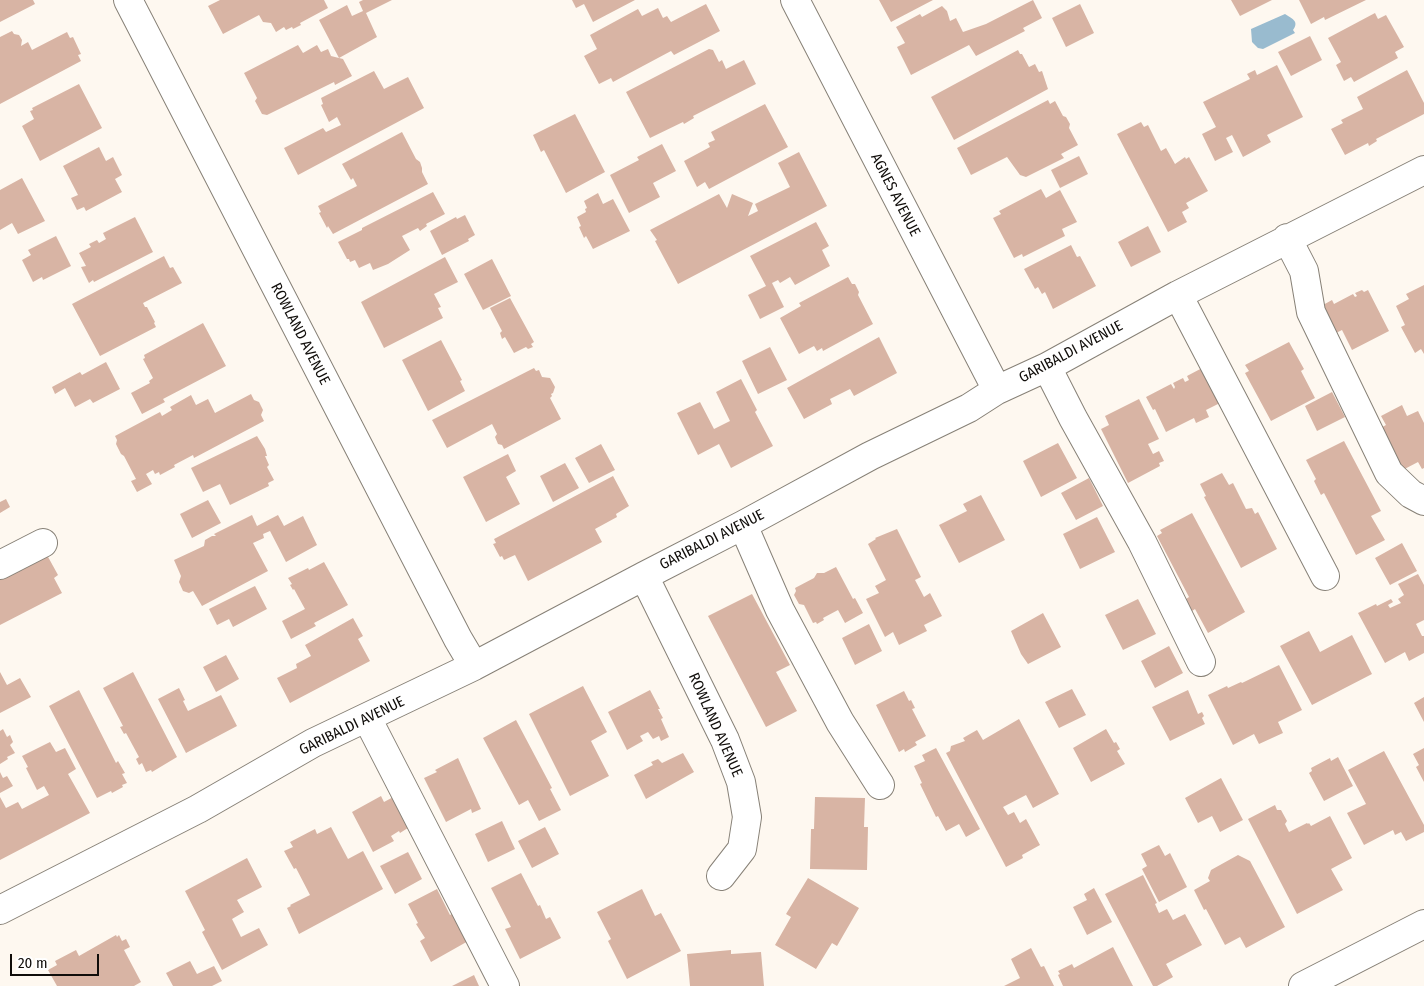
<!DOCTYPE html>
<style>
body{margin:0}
#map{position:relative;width:1424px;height:986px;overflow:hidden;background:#fef8f0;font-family:"Fira Sans Condensed",sans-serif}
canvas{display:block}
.scale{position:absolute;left:10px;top:954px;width:89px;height:22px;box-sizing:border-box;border:2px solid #100d0a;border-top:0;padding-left:6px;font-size:15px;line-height:18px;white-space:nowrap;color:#100d0a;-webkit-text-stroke:4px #fff;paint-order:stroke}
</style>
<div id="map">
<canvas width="1424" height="986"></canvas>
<div class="scale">20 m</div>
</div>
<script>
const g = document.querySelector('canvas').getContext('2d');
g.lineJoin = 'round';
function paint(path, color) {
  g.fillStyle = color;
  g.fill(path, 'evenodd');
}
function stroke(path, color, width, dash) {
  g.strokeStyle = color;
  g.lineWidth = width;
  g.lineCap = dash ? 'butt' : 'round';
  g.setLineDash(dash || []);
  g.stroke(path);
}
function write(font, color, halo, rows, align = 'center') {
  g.font = font + ' "Fira Sans Condensed",sans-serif';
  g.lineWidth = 4;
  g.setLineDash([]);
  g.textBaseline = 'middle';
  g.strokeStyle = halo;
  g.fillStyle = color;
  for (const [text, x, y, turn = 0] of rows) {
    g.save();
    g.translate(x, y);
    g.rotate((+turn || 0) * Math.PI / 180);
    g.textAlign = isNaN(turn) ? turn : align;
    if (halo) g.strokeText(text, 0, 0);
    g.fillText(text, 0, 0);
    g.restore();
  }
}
paint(new Path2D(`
 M1285 14C1291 18 1300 21 1293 30L1295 33 1263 49 1258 48 1252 42 1251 29Z`), '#99bbcf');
paint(new Path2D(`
 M0 0H33L35 4 0 22Z
 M220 0H324L328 8 300 23 301 25 293 29 292 27 286 30 284 27 276 32 271 23 263 22 259 15 223 34 208 6Z
 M363 0H392L366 13 377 37 339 58 319 20 347 5 352 16 363 11 359 2Z
 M572 0H635L593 22 584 4 576 8Z
 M879 0H933L891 22Z
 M1033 0 1042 18 1023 28 1025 31 976 56 969 45 911 75 897 47 905 43 896 27 920 14 922 17 942 6 947 11 950 21 956 18 963 32 986 24Z
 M1231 0H1272L1240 16Z
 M1299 0H1366L1325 20 1324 17 1311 24Z
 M706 4 720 31 674 55 671 51 613 82 611 78 599 84 584 56 597 49 590 35 638 9 642 16 658 8 663 18 667 16 671 22Z
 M1080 4 1094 33 1066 47 1052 18Z
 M1375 13 1378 19 1386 15 1404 47 1395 52 1398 58 1354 82 1351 77 1344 81 1336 65 1341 62 1328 38Z
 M12 31 14 34 19 35 22 40 21 46 28 42 32 50 67 32 70 38 73 37 81 54 78 55 81 61 0 104V37Z
 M1310 36 1322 60 1291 76 1278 52Z
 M298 45 303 53 317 45 321 52 328 49 331 56 343 59 352 76 335 85 334 82 267 115 262 114 255 101 257 98 244 73Z
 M709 49 713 50 719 62 722 60 726 69 744 60 756 84 693 116 694 118 684 124 683 122 650 138 626 92Z
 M1018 50 1020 54H1022L1029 67 1035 64 1039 72 1042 71 1048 89 954 140 931 97Z
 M1277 65 1303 117 1267 135 1271 142 1243 157 1232 135 1226 138 1233 152 1215 161 1202 134 1216 127 1203 102 1250 79 1247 74 1255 70 1257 75Z
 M1407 70 1424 103V114L1376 139 1377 141 1369 146 1368 143 1345 155 1331 129 1343 123 1341 120 1363 109 1357 97Z
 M374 71 384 89 408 77 424 108 298 175 284 148 323 128 326 132 341 125 337 117 329 122 321 105 323 104 321 98Z
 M79 84 102 128 40 161 22 126 34 119 30 111 33 110 32 108Z
 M1048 100 1050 104 1055 101 1063 116 1066 117 1070 124 1069 128 1078 145 1061 154 1064 158 1026 177 1020 175 1007 157 971 175 957 148Z
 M765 104 788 147 709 189 705 182 697 187 684 161 710 147 708 143 715 140 711 132Z
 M575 114 605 172 566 193 544 150 541 152 533 135Z
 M1141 122 1144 127 1148 125 1161 151 1166 148 1175 164 1185 157 1186 159 1189 157 1208 191 1186 203 1189 208 1182 212 1187 222 1168 232 1117 134Z
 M402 132 416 159 420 162 422 168V172L428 184 333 234 328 226 327 228 319 213 321 212 318 206 357 186 353 178 351 180 342 164Z
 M662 144 676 171 653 183 660 197 629 213 610 175 639 160 637 157Z
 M99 147 106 161 113 157 122 175 115 179 122 192 86 211 84 207 77 210 71 198 78 195 63 166Z
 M799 152 827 206 678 284 655 241 657 240 650 230 719 194 727 208 732 194 753 203 748 216 758 211 755 204 790 187 778 163Z
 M1079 156 1088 174 1060 188 1051 170Z
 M22 178 45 221 18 234 12 223 0 230V190Z
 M1041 189 1046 198 1060 190 1077 222 1062 229 1065 236 1023 257 1022 254 1014 258 993 218 1001 214 999 211Z
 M433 192 445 214 426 224 427 226 420 231 418 228 402 236 410 250 388 264 373 270 370 263 359 268 355 260 350 262 349 259H347L338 242 362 230V228Z
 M598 193 603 204 613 199 630 231 593 249 586 236 584 238 579 227 581 226 577 217 586 212 585 209 587 208 584 201Z
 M465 215 475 235 468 239 469 241 442 255 430 231 456 217 457 219Z
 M135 217 153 252 94 282 93 280 89 283 81 267 86 266 79 253 91 247 89 244 97 240 99 243 106 239 103 233Z
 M816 222 829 246 822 250 830 266 795 285 790 277 780 283 778 280 772 283 784 307 760 319 748 295 766 286 750 256Z
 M1148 226 1161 252 1131 267 1118 242Z
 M56 236 71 266 43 280 42 277 33 282 22 260 31 255 28 250Z
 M1071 245 1077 257 1080 256 1096 286 1053 309 1045 292 1042 294 1038 287 1035 289 1024 269Z
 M164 256 170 268 173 267 182 283 143 303 145 307H147L155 322 154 323 156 327 100 356 72 304Z
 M445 257 458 282 434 294 441 307 438 308 443 318 384 348 361 302Z
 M492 259 511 296 483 310 464 274Z
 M848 277 852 284H855L859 292 858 295 873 324 823 351 822 348 817 351 814 346 799 354 780 318 801 306 799 303Z
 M1424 285V354L1421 349 1415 353 1401 327 1405 325 1396 306 1409 299 1406 294Z
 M1362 290 1364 292 1368 290 1389 331 1352 350 1342 330 1328 337 1314 310 1332 300 1334 304 1353 294 1355 297 1357 296 1355 293Z
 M510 298 534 342 531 344 533 347 528 349 526 347 514 353 505 337 502 339 500 333 502 331 490 308Z
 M203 323 226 366 163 399 165 402 142 414 131 393 150 383 149 381 153 378 143 359 145 358 144 355Z
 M879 337 897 373 854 396 850 389 830 399 832 404 804 419 787 388Z
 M441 340 462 380 460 381 465 391 428 411 402 360Z
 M1289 342 1304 369 1301 371 1315 398 1271 421 1245 373 1249 371 1245 365Z
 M770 347 787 380 758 394 742 361Z
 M106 362 120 389 93 403 90 399 75 407 65 388 55 394 52 387 80 372 82 375Z
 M1204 367 1222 402 1206 410 1209 417 1196 423 1194 418 1166 432 1155 409 1153 410 1146 397 1171 384 1174 389 1175 387 1173 383 1183 378 1185 382 1189 380 1187 376Z
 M534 368 536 371 539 370 542 377 550 378 555 387 553 393 551 394 552 396 550 398 561 419 504 449 502 445 498 444 495 437 497 434 492 424 447 448 432 420Z
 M741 379 757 410 755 412 773 446 731 468 719 444 698 455 677 413 700 402 714 429 730 421 716 392Z
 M1332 392 1345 417 1317 431 1305 406Z
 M251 394 254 400 259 402 263 410 261 415 264 421 194 458 193 455 174 465 175 467 160 475 159 472 155 474 153 470 146 474 152 484 137 492 131 481 136 479 124 456 121 454 116 444 117 440 115 436 160 412 162 416 172 410 170 407 191 395 196 405 208 399 215 413Z
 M1139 399 1159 439 1148 444 1153 454 1159 451 1164 461 1159 463 1160 466 1128 483 1101 429 1109 425 1105 416Z
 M1402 405 1407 416 1418 411 1424 423V468L1422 469 1418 462 1397 473 1375 431 1386 425 1381 416Z
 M257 436 265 449 267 456H265L269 465 267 467 274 480 268 483 269 486 230 505 220 484 203 492 191 468Z
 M1344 441 1381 511 1371 516 1385 540 1356 555 1324 493 1321 495 1314 481 1316 479 1306 460Z
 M1058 443 1077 478 1041 497 1023 461Z
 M601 444 615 470 589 483 575 458Z
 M508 454 516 471 506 477 520 504 486 522 463 477Z
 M565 463 579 488 553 502 540 476Z
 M1222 473 1229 485 1233 483 1246 509 1252 508 1255 514 1258 512 1277 549 1241 568 1204 497 1206 496 1200 484Z
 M613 476 629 506 616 514 617 517 595 529 602 542 528 581 515 555 504 560 502 556 500 557 493 544 496 543 494 539Z
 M1089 478 1103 506 1076 520 1061 493Z
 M981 495 1005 540 959 563 939 525 967 511 963 504Z
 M6 499 10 507 0 513V502Z
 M208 500 221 523 192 538 180 514Z
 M1192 513 1245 612 1208 633 1195 609 1192 611 1186 599 1189 597 1157 536 1162 533 1160 530Z
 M252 515 257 526 278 515 284 526 303 516 317 545 286 562 270 531 263 534 264 538 253 543 268 571 202 606 193 591 189 593 183 591 179 582 181 576 174 560 204 546 205 540 212 536H216L214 534Z
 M1097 517 1115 552 1080 569 1063 534Z
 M897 529 921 577 915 580 924 597 930 593 942 616 924 625 927 631 899 645 893 632 885 637 866 599 879 593 875 586 886 580 868 544 876 539 875 538Z
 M1402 543 1417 571 1390 585 1375 558Z
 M47 555 58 575 54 578 62 593 0 625V579Z
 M324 562 348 605 314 623 316 626 291 639 282 621 305 609 294 589 293 590 290 585 292 584 288 578 308 568 309 570Z
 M836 567 853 599 855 598 863 613 845 623 838 610 823 618 824 620 817 624 816 622 813 623 804 605 799 604 794 595 796 591 795 588 814 578 817 573H824Z
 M1418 574 1424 585V620L1416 624 1422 636H1424V653L1409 661 1405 652 1385 663 1358 613 1376 604 1377 606 1391 599 1393 602 1388 605 1390 608 1401 603 1398 599 1404 595 1398 584Z
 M255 586 267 609 233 627 229 619 217 625 209 609Z
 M752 594 790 665 776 672 797 711 766 727 708 616Z
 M1138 599 1156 634 1123 650 1105 615Z
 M1043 613 1061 647 1028 664 1021 654 1011 631Z
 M353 618 363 636 358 639 370 661 290 703 277 678 297 668 296 664 311 656 305 645Z
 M869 624 882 651 855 665 842 638Z
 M1309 631 1320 652 1352 635 1372 674 1312 705 1280 646Z
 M1169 646 1183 673 1155 688 1141 661Z
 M226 655 239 679 216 692 203 667Z
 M1279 665 1302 710 1278 722 1283 733 1259 744 1254 734 1233 745 1208 695 1227 686 1228 688 1241 682 1242 683Z
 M0 672 7 685 20 678 31 697 0 713Z
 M133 672 177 757 152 772 151 770 146 772 142 763 139 765 136 759 139 757 126 733 124 734 120 727 123 726 103 688Z
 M583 686 607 732 591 741 609 776 570 796 529 714Z
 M179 688 185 700 183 701 188 711 221 695 237 726 186 753 158 699Z
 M1072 689 1086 715 1059 728 1045 702Z
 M79 690 116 763 118 761 125 773 122 774 127 783 122 785 123 787 112 793 111 791 97 798 49 706Z
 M650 690 660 709H658L663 718 661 719 669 737 661 741 659 736 653 739 648 732 640 736 643 741 627 750 608 712Z
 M1188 690 1198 714 1202 712 1204 716 1202 718 1205 724 1170 741 1152 707Z
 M904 691 909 701 911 700 915 708 912 709 926 736 915 742 917 745 905 752 904 749 899 752 876 705Z
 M1424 697V722L1414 703Z
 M1019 719 1059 794 1033 808 1026 795 1003 807 1008 815 1014 812 1020 823 1026 819 1040 845 1022 855 1023 858 1006 867 946 753 950 751 951 746 965 741 963 738 977 730 983 740Z
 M516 720 552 788 550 789 561 810 539 821 528 800 519 805 483 738Z
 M3 729 7 737 10 735 13 742 10 745 15 753 7 757 8 759 0 764V731Z
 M1106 729 1114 743 1116 742 1120 749 1117 751 1125 764 1091 782 1073 748Z
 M50 742 56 752 65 748 76 769 68 774 90 813 0 860V797L6 808 18 802 22 809 49 795 44 786 37 790 26 768 28 767 22 756Z
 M936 748 980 829 966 837 959 824 946 831 938 816 936 817 920 784 922 783 914 766 925 761 922 755Z
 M1424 748V782L1416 767 1419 765 1413 754Z
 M1384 751 1424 825V832L1406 841 1401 832 1395 835 1393 830 1364 845 1347 813 1366 804 1348 770Z
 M683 753 694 772 646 799 634 775 653 765 651 762 658 759 662 763Z
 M1338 757 1353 786 1324 801 1309 773 1312 771 1311 768 1330 758 1331 761Z
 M458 758 481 809 472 813 471 809 446 822 424 778 437 772 435 770Z
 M0 772 3 778 7 776 13 786 0 793Z
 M1221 778 1243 820 1220 832 1212 816 1198 823 1185 798Z
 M399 794 414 824 400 833 399 831 391 836 394 841 373 852 352 812 381 796 384 802Z
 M815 797 865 798 864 827H868L867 870 810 869 811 829H814Z
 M1275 805 1277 810H1281L1287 821 1285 824 1289 832 1307 823 1308 824 1309 823 1311 826 1330 816 1352 858 1331 869 1343 890 1297 914 1248 819Z
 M502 821 515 849 488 862 475 834Z
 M331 827 348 859 363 851 383 889 299 934 287 908 291 906 290 905 310 895 296 868 294 869 284 851 293 847 290 842 315 829 317 834Z
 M545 827 559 854 532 868 518 841Z
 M1159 845 1165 856 1170 853 1187 887 1159 902 1142 869 1147 866 1141 854Z
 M408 852 422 879 395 894 380 866Z
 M1238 855 1250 861 1285 927 1246 948 1240 937 1225 945 1206 909 1204 910 1194 890 1210 881 1208 878 1211 870Z
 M247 858 262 887 237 900 244 912 232 919 241 937 259 928 268 945 222 970 202 932 205 930 185 891Z
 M521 873 538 906 540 905 546 919 550 917 561 938 520 959 505 929 511 927 491 888Z
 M1143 875 1157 903 1155 904 1159 913 1167 909 1173 920 1185 914 1202 945 1166 964 1173 977 1157 986H1153L1105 894Z
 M808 878 859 908 837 946 832 943 816 969 775 945 791 917 786 914Z
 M1094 888 1112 922 1087 935 1073 907 1087 900 1084 894Z
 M437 889 450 915 455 912 470 940 431 962 420 941 425 938 416 924 418 923 408 904Z
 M642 889 655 916 661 913 681 951 627 979 608 941 611 939 597 912Z
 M116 935 117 937 119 935 122 941 126 939 130 947 124 950 141 982 134 986H57L48 970 57 965 55 961 76 950 79 956Z
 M1113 947 1133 986H1063L1058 975 1060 974 1058 971 1072 964 1074 968Z
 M1031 948 1041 967 1044 966 1054 986H1004L1020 978 1011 959Z
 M731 950V954L761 952 764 986H690L687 954Z
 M190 961 197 974 214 966 222 981 212 986H173L166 973Z
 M474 975 479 986H452Z`), '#d8b4a4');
const minor = new Path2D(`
 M128 0 458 639 474 666
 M795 0 997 390
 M1287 238 1304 271 1311 312 1389 473 1411 494 1424 501
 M1178 295 1325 576
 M1047 367 1073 418 1142 542 1201 662
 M743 525 780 610 840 722 880 785
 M0 565 43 543
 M644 576 725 740 741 782 747 817 742 849 721 876
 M367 718 505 986
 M0 910 198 809 313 743 474 666 644 576 743 525 870 456 969 408 997 390 1047 367 1178 295 1424 170
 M1303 986 1424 924`);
stroke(minor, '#878177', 30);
stroke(minor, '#fff', 28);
write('15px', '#100d0a', '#fff', [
 ["AGNES AVENUE",895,195,63],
 ["ROWLAND AVENUE",300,334,63],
 ["GARIBALDI AVENUE",1071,352,-28],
 ["GARIBALDI AVENUE",712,540,-27],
 ["ROWLAND AVENUE",715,725,66],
 ["GARIBALDI AVENUE",352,726,-26]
]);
</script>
